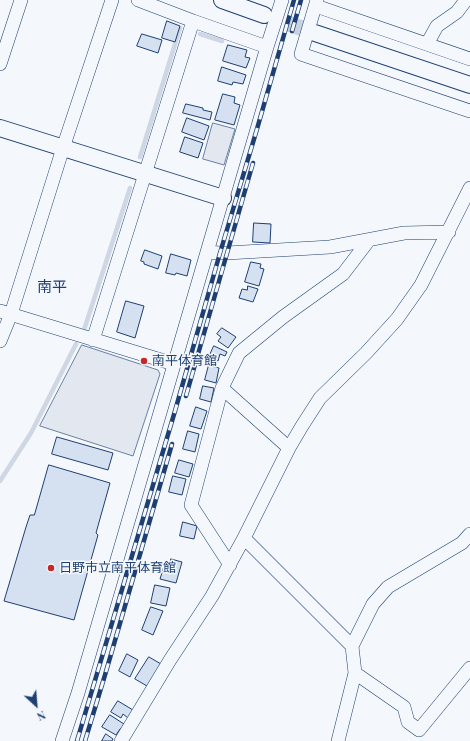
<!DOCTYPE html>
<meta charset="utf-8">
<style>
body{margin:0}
#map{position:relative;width:470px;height:741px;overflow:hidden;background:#f4f7fb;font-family:"Playfair Display",serif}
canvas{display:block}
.north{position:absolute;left:16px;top:685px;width:40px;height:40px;-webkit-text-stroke:3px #f4f7fb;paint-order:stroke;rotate:154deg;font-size:11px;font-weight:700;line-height:16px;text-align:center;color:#1d3f73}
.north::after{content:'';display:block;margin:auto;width:14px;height:18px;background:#1d3f73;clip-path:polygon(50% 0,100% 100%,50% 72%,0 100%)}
</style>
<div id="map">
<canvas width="470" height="741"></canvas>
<div class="north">N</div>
</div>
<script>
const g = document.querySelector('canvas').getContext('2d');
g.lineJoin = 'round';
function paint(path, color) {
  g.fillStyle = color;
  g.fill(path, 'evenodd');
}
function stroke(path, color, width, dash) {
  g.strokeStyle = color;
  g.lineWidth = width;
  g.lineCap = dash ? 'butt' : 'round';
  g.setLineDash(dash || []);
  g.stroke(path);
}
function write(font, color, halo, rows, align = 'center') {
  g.font = font + ' "Playfair Display","Noto Sans JP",serif';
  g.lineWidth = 3;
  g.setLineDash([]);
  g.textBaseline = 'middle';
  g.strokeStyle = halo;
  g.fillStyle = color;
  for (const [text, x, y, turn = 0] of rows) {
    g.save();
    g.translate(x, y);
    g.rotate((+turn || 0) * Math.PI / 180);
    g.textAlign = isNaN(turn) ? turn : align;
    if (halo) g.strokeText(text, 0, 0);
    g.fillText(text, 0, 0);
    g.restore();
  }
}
const parking = new Path2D(`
 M213 123 235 129 224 165 203 159Z
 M82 345 158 370 160 374 133 456 40 426Z`);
paint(parking, '#e3e8f0');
stroke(parking, '#687fa3', 1);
stroke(new Path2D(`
 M200 34 222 41
 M140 157 180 28
 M84 330 130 188
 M0 481 31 433 76 344`), '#cfd7e4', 4.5);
const building = new Path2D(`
 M167 21 180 26 175 42 162 38Z
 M142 34 162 40 158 53 137 46Z
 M228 45 247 50 245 57 250 58 246 68 223 61Z
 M222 67 246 75 243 84 233 82 232 85 218 81Z
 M223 94 235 97 234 103 240 105 234 125 215 120Z
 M186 104 203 108V110L212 112 210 120 183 113Z
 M187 118 209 126 204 140 182 132Z
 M185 137 203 143 198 158 180 152Z
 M254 223 271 224 270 243 253 242Z
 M145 250 162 256 158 269 144 264V262L141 261Z
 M171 254 191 260 187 276 176 273 175 275 166 273Z
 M251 262 261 264 260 268 264 269 259 286 245 282Z
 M248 286 258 289 253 302 239 298 242 289 247 290Z
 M126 301 144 306 135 338 117 332Z
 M222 328 236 337 228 348 218 341 221 337 217 334Z
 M214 346 227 352 225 356 220 354 218 361 209 357Z
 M209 365 219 368 216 383 205 380Z
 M203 386 214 388 211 402 200 399Z
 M196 407 207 411 201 429 190 426Z
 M188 431 199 434 195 452 183 449Z
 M57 437 113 453 108 470 52 454Z
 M179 460 193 464 189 477 175 473Z
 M49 465 110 483 96 533 98 535 74 620 4 601 26 527 30 515H34Z
 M173 476 186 479 182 495 169 492Z
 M183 522 197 526 194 539 180 536Z
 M171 559 182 562 176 583 160 579 165 563 170 564Z
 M155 585 170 588 166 606 151 603Z
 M151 607 163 611 153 635 142 630Z
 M127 654 138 660 130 677 119 671Z
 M149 657 161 664 147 686 135 679Z
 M118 701 133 710 128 718 123 714 121 718 111 712Z
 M110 715 124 724 121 729H120L116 735 102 727Z
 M106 734 113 739 112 741H102Z`);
paint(building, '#d5e0f0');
stroke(building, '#1d3f73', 1);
stroke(new Path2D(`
 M264 15 315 33`), '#c9d2e0', 16, [16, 8]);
const minor = new Path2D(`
 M138 0 193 21 267 47 282 0
 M317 0 301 54 470 111
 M316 6 470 59
 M427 44 437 26 457 12 466 0
 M0 64 21 0
 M207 252 220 253H227L330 247 404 233 449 232
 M0 311 174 364
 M93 340 193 21
 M0 341 11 314 63 148 112 0
 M222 388 289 448
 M244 538 352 646
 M230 565 191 505 222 388 239 353 283 317 343 274 369 240
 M355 673 352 646 373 604 388 587 462 543 470 534
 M62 741 78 693 267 47
 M121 741 170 660 212 596 244 538 289 448 302 426 320 398 366 353 397 319 421 285 470 188
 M338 741 355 673 404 707 408 722 419 730 470 668`);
const tertiary = new Path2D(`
 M222 0 264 15
 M315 33 470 85
 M0 128 223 198`);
stroke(minor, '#1d3f73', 14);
stroke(tertiary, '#1d3f73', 18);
stroke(minor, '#f4f7fb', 13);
stroke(tertiary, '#f4f7fb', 16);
const rail = new Path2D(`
 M292 31 301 0
 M186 396 253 163
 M77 741 175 411 220 253 257 129 294 0
 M85 741 105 675 172 444`);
stroke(rail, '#1d3f73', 4.5);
stroke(rail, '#f4f7fb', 3, [9]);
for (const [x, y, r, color] of [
 [144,361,4,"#c62828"],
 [51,568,4,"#c62828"]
]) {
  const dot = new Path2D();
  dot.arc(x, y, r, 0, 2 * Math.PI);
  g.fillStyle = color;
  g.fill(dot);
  stroke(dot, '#f4f7fb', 1.5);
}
write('13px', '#1d3f73', '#f4f7fb', [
 ["南平体育館",152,361],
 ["日野市立南平体育館",59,568]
], 'left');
write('15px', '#1d3f73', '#f4f7fb', [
 ["南平",52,287]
]);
</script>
